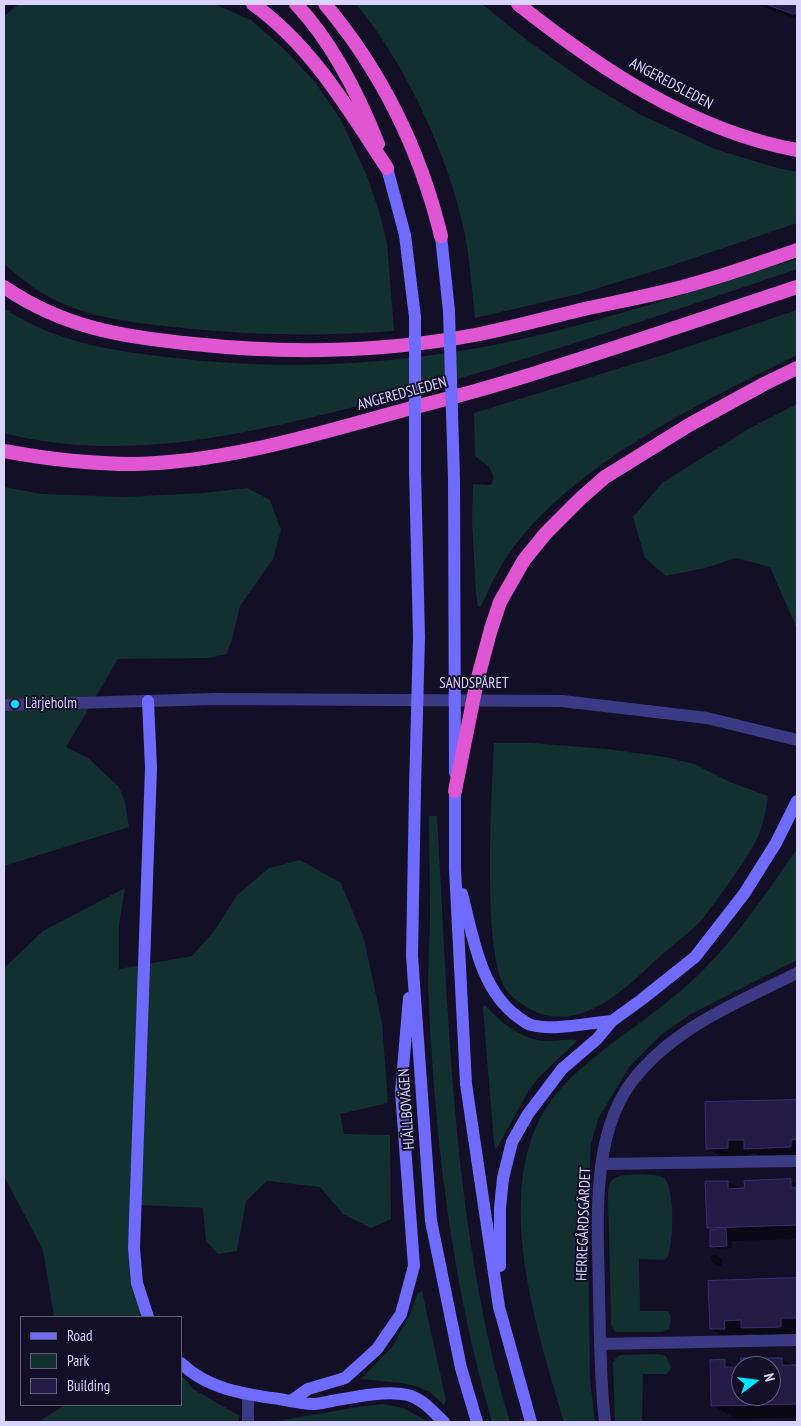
<!DOCTYPE html>
<meta charset="utf-8">
<style>
body{margin:0}
#map{position:relative;width:801px;height:1426px;overflow:hidden;background:#130f26;font-family:"PT Sans Narrow",sans-serif}
canvas{display:block}
.frame{position:absolute;inset:0;border:5px solid #d9d4ff;pointer-events:none}
.legend{position:absolute;left:20px;top:1316px;width:162px;height:90px;box-sizing:border-box;background:#130f26;border:1px solid #625e7d;margin:0;padding:6px 9px;list-style:none;font-size:15px;color:#d9d4ff}
.legend li{display:flex;align-items:center;gap:10px;height:25px}
.legend b{width:25px;border:1px solid #625e7d}
.north{position:absolute;left:731px;top:1356px;width:50px;height:50px;box-sizing:border-box;background:#130f26;border:1px solid #625e7d;border-radius:50%;rotate:75deg;font-size:14px;font-weight:700;line-height:20px;text-align:center;color:#d9d4ff}
.north::after{content:'';display:block;margin:auto;width:18px;height:22px;background:#00e5ff;clip-path:polygon(50% 0,100% 100%,50% 72%,0 100%)}
</style>
<div id="map">
<canvas width="801" height="1426"></canvas>
<div class="frame"></div>
<ul class="legend">
<li><b style="height:6px;background:#6f6bff"></b>Road</li>
<li><b style="height:14px;background:#12302f"></b>Park</li>
<li><b style="height:14px;background:#241b47"></b>Building</li>
</ul>
<div class="north">N</div>
</div>
<script>
const g = document.querySelector('canvas').getContext('2d');
g.lineJoin = 'round';
function paint(path, color) {
  g.fillStyle = color;
  g.fill(path, 'evenodd');
}
function stroke(path, color, width, dash) {
  g.strokeStyle = color;
  g.lineWidth = width;
  g.lineCap = dash ? 'butt' : 'round';
  g.setLineDash(dash || []);
  g.stroke(path);
}
function write(font, color, halo, rows, align = 'center') {
  g.font = font + ' "PT Sans Narrow",sans-serif';
  g.lineWidth = 4;
  g.setLineDash([]);
  g.textBaseline = 'middle';
  g.strokeStyle = halo;
  g.fillStyle = color;
  for (const [text, x, y, turn = 0] of rows) {
    g.save();
    g.translate(x, y);
    g.rotate((+turn || 0) * Math.PI / 180);
    g.textAlign = isNaN(turn) ? turn : align;
    if (halo) g.strokeText(text, 0, 0);
    g.fillText(text, 0, 0);
    g.restore();
  }
}
paint(new Path2D(`
 M19 4H214L251 20 284 49 315 82 341 120 367 176 379 211 387 243 394 331C318 337 241 335 165 326 128 322 89 317 55 300 36 291 21 278 5 265L4 16Z
 M356 4H482L528 41 589 84 641 115 715 149 774 167 797 172V223L670 266 579 294 475 318C472 291 470 262 465 235 450 159 406 64 356 4Z
 M797 259V269C658 316 519 364 377 401 256 432 128 465 4 433V308C51 341 111 351 167 357 284 372 406 365 522 339 615 318 706 287 797 259Z
 M797 310V355C704 401 587 457 520 539 511 550 502 563 495 577 489 587 486 598 480 607L478 606 476 594 472 522 473 484 491 485 494 478 489 467 475 456 474 413 666 354Z
 M797 404V629L770 567 736 558 705 568 666 576 645 558 633 517 662 483 750 428Z
 M4 487 42 494 125 497 203 493 247 488 270 500 281 530 273 559 240 606 231 643 226 654 209 658 118 659 66 747 88 758 119 787 125 802 129 827 4 866Z
 M494 743H532L607 749 665 757 694 764 730 782 768 796C766 812 763 827 755 843 743 864 729 883 715 902 709 910 703 919 696 926 684 937 670 947 658 958 626 988 582 1033 534 1011 524 1006 513 999 507 991 481 957 492 790 494 743Z
 M429 816H437C449 1019 452 1226 510 1422H492C451 1281 434 1133 428 986 428 962 430 938 430 914 430 882 429 849 429 816Z
 M797 849V960L691 1014 661 1035 629 1067 598 1119 591 1144 589 1181 588 1245 590 1379 595 1422H564C536 1326 483 1170 563 1086 602 1045 653 1018 694 979 735 941 765 894 797 849Z
 M300 860 341 883 364 939 382 1023 388 1103 340 1114 344 1134 390 1135 391 1219 371 1228 343 1214 320 1187 267 1181 246 1201 237 1251 218 1254 206 1241 203 1208 137 1205 136 1277 150 1317H54L43 1250 4 1176V968L43 931 125 888 119 925V969L192 956 215 930 237 895 269 868Z
 M485 1005C500 1022 521 1039 544 1041 555 1041 565 1039 576 1040V1042L539 1077 528 1092 497 1148H495L494 1143 483 1009V1006Z
 M654 1175C658 1176 662 1176 665 1179 675 1191 674 1245 667 1258L663 1260 639 1259 640 1311H668C672 1316 671 1323 669 1329L662 1332H615L611 1324V1316L608 1198C608 1192 608 1186 611 1182 616 1172 643 1175 654 1175Z
 M422 1291 446 1400 444 1405 430 1392 418 1387 401 1383 361 1379 392 1347 410 1314 418 1293Z
 M657 1354 666 1356 671 1368 667 1374H643L642 1422H615L613 1362 617 1357 621 1355Z
 M181 1374 193 1389 240 1416 238 1422H38L65 1405H181Z
 M383 1404 403 1408 429 1422H271L364 1406Z`), '#12302f');
paint(new Path2D(`
 M755 4H797V19Z
 M797 1101V1161L769 1162 755 1153 751 1154V1161L731 1162 707 1148 706 1103Z
 M791 1181 797 1184V1239L732 1241V1248L718 1249 712 1246 715 1231 708 1227 706 1183 728 1182 741 1190Z
 M716 1255 722 1259V1266H718L712 1263 711 1256Z
 M797 1280V1340L766 1341 754 1334H748V1342L735 1343 711 1329 709 1282Z
 M782 1359 794 1366H797V1417L736 1419 712 1405 725 1361 738 1368H741V1396H771V1366H743Z`), '#0007');
const building = new Path2D(`
 M766 4H797V13L793 14Z
 M797 1100V1139L791 1140V1147L744 1149V1140H728V1148L706 1149 705 1102Z
 M791 1179V1188L797 1187V1225L707 1228 705 1181H728V1189L745 1188 744 1181Z
 M726 1229 727 1246 710 1247V1230Z
 M797 1278V1318H781V1327L741 1328V1320L724 1321 725 1329H710L708 1281Z
 M741 1358H782V1365H797V1404L711 1406 710 1360 725 1359V1367H741V1396H771V1366H741Z`);
paint(building, '#241b47');
stroke(building, '#3b2d73', 1);
stroke(new Path2D(`
 M602 1164 797 1161
 M600 1344 797 1340
 M248 1394V1422`), '#3d3a85', 12);
stroke(new Path2D(`
 M605 1422C600 1380 600 1336 599 1293 598 1224 589 1129 638 1074 679 1025 741 1001 797 973`), '#3d3a85', 12);
stroke(new Path2D(`
 M4 705 216 699 562 701 707 718 797 740`), '#3d3a85', 12);
stroke(new Path2D(`
 M387 168 405 235 415 317
 M441 236 449 311
 M415 789 412 956 431 1221 461 1368 477 1422
 M455 791V869L466 1084 499 1307 531 1422
 M462 894C473 936 480 990 518 1017 522 1020 527 1024 531 1025 555 1031 587 1023 612 1021
 M500 1266V1208L503 1178 512 1142 528 1114 562 1069 597 1039 612 1021 641 1000 695 957 744 894 776 843 797 801
 M148 1317 137 1283 134 1248 151 768 148 701
 M181 1363C207 1389 244 1394 279 1399 290 1401 302 1404 313 1404 319 1404 326 1402 332 1401 354 1397 386 1390 408 1395 423 1399 433 1412 444 1422
 M291 1401 308 1389 345 1378 377 1349 401 1314 414 1266 401 1092 409 998`), '#6f6bff', 12);
stroke(new Path2D(`
 M253 4C312 46 348 109 387 168
 M296 4C332 42 359 96 378 144
 M325 4C382 72 420 150 441 236
 M518 4C600 69 693 131 797 150
 M4 287C64 328 123 337 194 344 288 354 387 352 480 334 514 327 547 318 580 310 620 301 661 294 700 282 733 273 765 261 797 250
 M4 451C47 459 91 464 135 464 227 462 316 434 404 410 435 402 466 394 496 385 597 355 697 320 797 287
 M491 629 500 602 524 560 546 533 581 498 605 477 689 425 764 384 797 368`), '#e055d1', 14);
stroke(new Path2D(`
 M449 311 454 479 455 773
 M415 789 419 637 415 470V317`), '#6f6bff', 12);
stroke(new Path2D(`
 M455 791 477 681 491 629`), '#e055d1', 14);
for (const [x, y, r, color] of [
 [15,704,5,"#00e5ff"]
]) {
  const dot = new Path2D();
  dot.arc(x, y, r, 0, 2 * Math.PI);
  g.fillStyle = color;
  g.fill(dot);
  stroke(dot, '#130f26', 2);
}
write('15px', '#d9d4ff', '#130f26', [
 ["ANGEREDSLEDEN",671,84,28],
 ["ANGEREDSLEDEN",402,394,-15],
 ["SANDSPÅRET",474,684],
 ["HJÄLLBOVÄGEN",407,1109,-94],
 ["HERREGÅRDSGÄRDET",584,1224,-88]
]);
write('15px', '#d9d4ff', '#130f26', [
 ["Lärjeholm",25,704]
], 'left');
</script>
